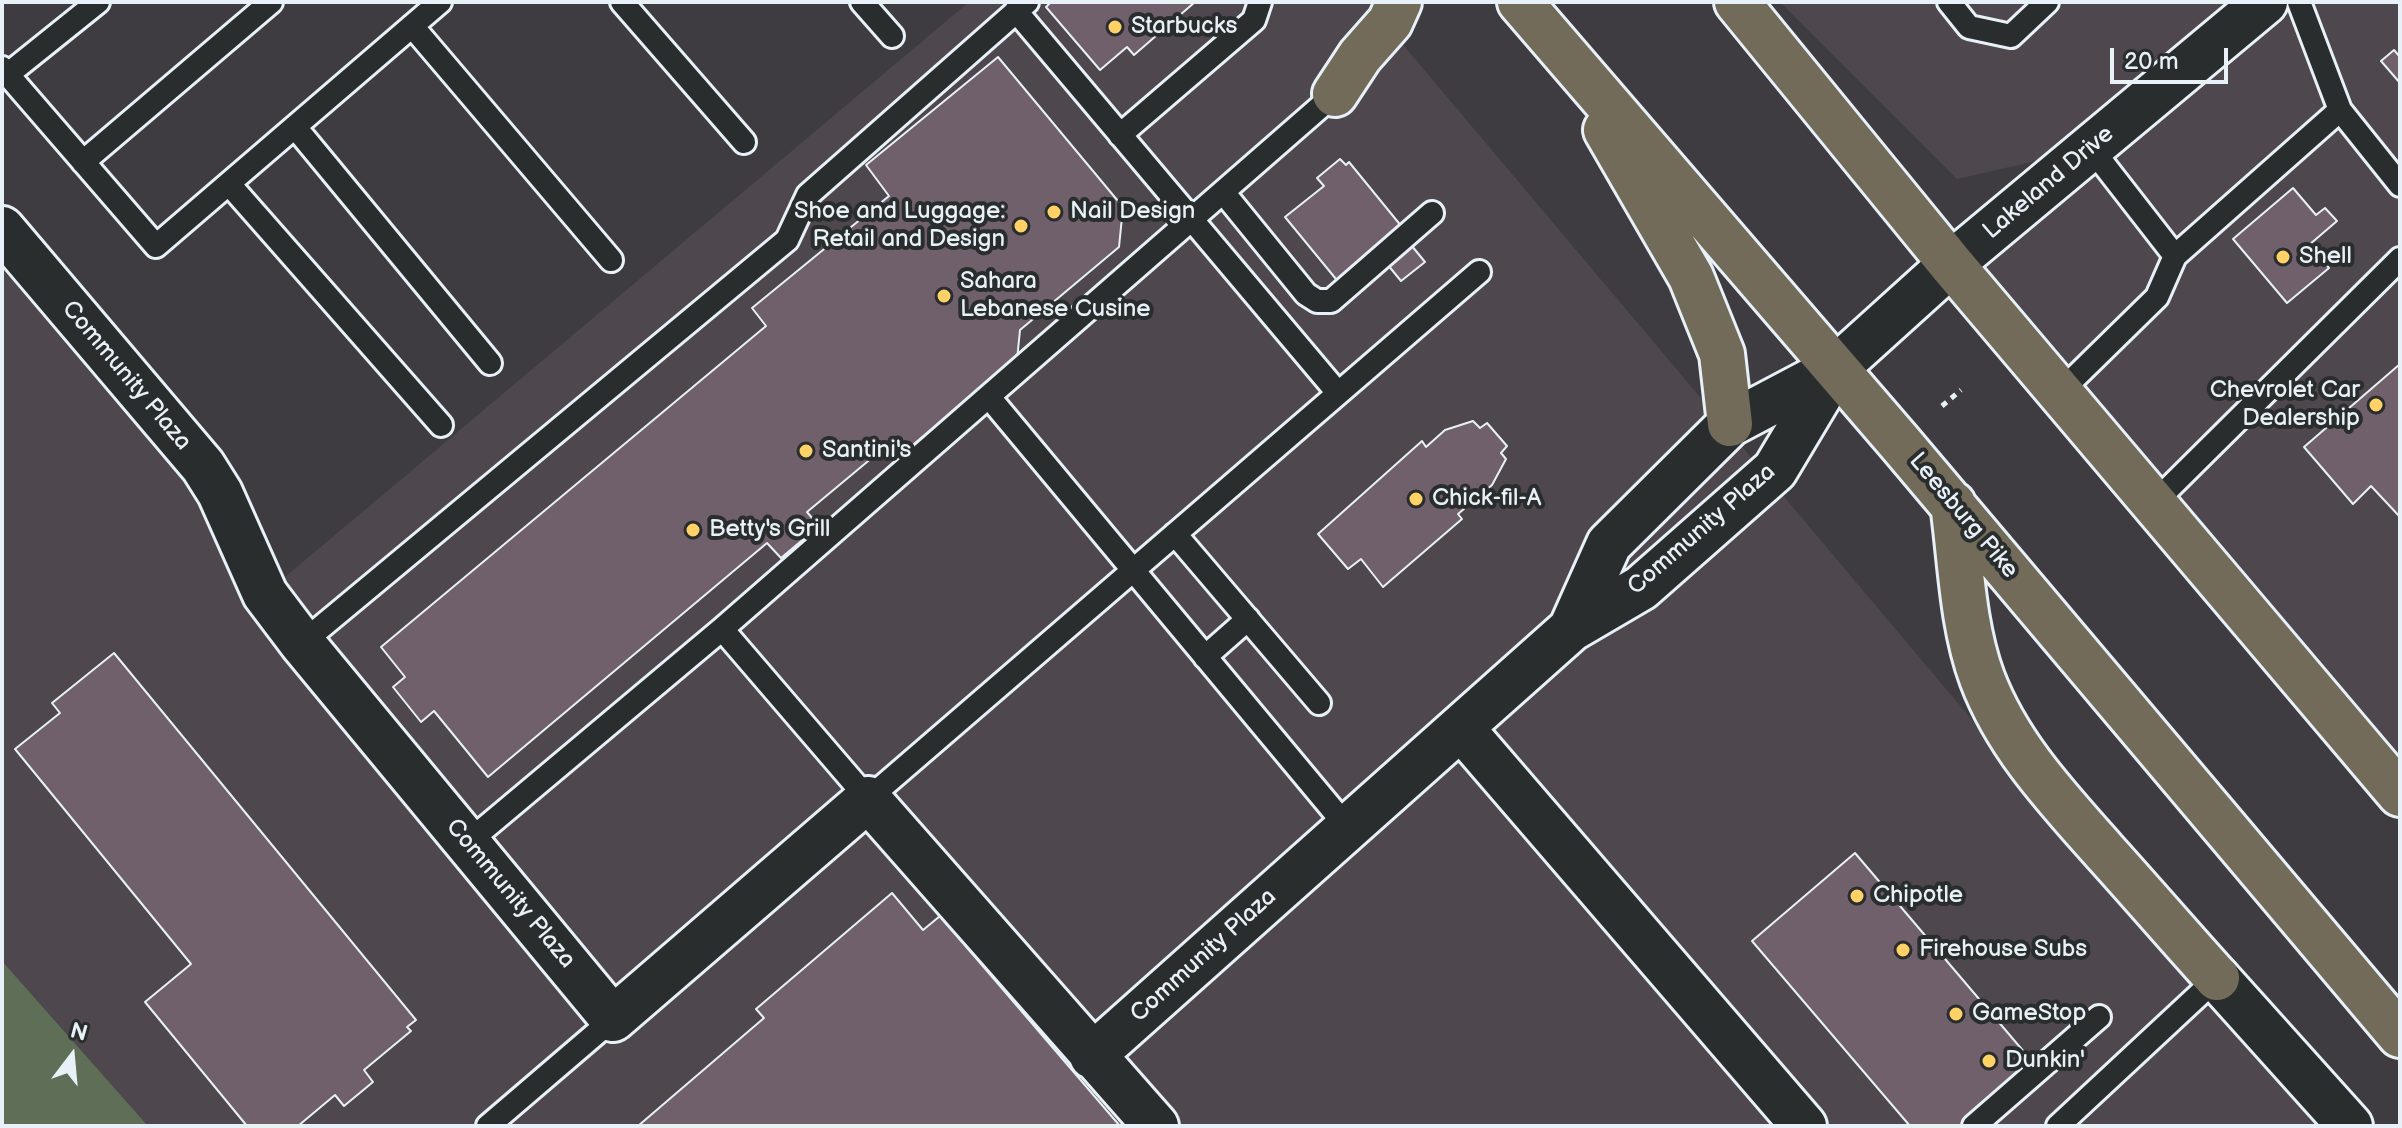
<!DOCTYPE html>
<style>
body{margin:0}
#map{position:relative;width:2402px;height:1128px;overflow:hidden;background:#3f3c41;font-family:"Balsamiq Sans",sans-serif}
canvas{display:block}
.frame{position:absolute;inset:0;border:4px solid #e8f1f8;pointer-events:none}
.north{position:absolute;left:32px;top:1016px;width:80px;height:80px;-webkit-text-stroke:6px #2a2d2e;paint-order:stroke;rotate:16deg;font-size:22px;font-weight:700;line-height:32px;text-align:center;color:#e8f1f8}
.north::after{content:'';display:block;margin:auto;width:28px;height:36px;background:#e8f1f8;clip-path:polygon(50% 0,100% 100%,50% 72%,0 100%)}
.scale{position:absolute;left:2110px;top:48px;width:118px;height:36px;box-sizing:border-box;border:4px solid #e8f1f8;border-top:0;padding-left:10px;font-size:24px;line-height:28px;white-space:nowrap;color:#e8f1f8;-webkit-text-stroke:6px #2a2d2e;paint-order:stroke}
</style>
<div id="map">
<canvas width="2402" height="1128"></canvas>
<div class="frame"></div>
<div class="north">N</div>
<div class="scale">20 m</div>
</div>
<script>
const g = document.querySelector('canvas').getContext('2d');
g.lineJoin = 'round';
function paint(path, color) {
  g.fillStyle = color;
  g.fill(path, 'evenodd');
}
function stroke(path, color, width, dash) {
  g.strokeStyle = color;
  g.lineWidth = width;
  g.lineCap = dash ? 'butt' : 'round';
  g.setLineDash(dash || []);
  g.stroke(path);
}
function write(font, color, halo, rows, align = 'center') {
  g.font = font + ' "Balsamiq Sans",sans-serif';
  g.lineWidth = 8;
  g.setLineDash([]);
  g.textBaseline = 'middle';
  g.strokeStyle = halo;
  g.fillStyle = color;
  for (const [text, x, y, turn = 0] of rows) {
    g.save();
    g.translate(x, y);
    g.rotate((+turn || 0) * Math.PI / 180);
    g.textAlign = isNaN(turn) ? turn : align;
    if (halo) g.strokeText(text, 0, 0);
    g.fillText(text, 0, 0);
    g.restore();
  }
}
paint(new Path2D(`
 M969 2H1367L2016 772 2322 1126H148L2 961V229L135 387 266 593Z
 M1780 2H2400V794L1951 264 2089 149 1957 179Z`), '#4e474e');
paint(new Path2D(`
 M2 961 148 1126H2Z`), '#5e6e57');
const building = new Path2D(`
 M1051 2H1195L1134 55 1127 47 1100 70 1046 7Z
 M2394 50 2400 57V83L2381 61Z
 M998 57 1123 207 1119 247 1020 330 1017 360 903 453 879 452 807 512 819 526 781 558 767 543 488 777 434 711 421 722 393 687 405 677 381 647 766 326 752 308 889 196 866 165Z
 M1340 159 1346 165 1349 162 1411 238 1407 240 1425 262 1401 281 1383 259 1345 290 1285 217 1324 186 1317 178Z
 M2293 188 2316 215 2325 208 2337 221 2309 245 2329 268 2287 303 2233 239Z
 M2400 364V517L2371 486 2353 504 2304 447Z
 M1473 421 1480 428 1487 423 1507 446 1501 453 1506 459 1492 485 1458 514 1462 519 1383 587 1361 559 1348 569 1318 534 1422 441 1426 447 1445 430Z
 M114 653 416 1020 407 1027 411 1031 364 1070 373 1082 344 1106 335 1095 298 1126H247L145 1002 191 964 15 749 60 713 52 703Z
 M1855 853 2036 1066 1964 1126H1910L1752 941Z
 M892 893 923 930 940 916 1120 1126H638L764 1018 756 1009Z`);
paint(building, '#70606c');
stroke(building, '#e8f1f8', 2);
const service = new Path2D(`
 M622 2 744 142
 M862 2 892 36
 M1949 2 1969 27 2011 36 2047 2
 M2299 2 2340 110
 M1016 11 1338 393
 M412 26 611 260
 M2 68 156 246 440 2
 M7 75 98 2
 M295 127 490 363
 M1120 135 1254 20 1260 2
 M2091 148 2175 256
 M83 162 271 2
 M229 184 441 425
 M1223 192 1306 294 1317 301H1331L1432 213
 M2061 391 2157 297 2175 256 2340 110 2400 185
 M989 397 1348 828
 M2155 502 2400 259
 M1175 534 1319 703
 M722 629 868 799 1479 272
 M302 643 787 240 808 195 1027 2
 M1205 657 1248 619
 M467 843 722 629 1335 94
 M488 1126 613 1019
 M1974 1126 2099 1017
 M2058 1126 2217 978`);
const minor = new Path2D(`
 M2 229 203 466 220 493 265 594 302 643 613 1019 868 799 1156 1126
 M1571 629 1609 544 1730 424 1836 368 1951 264 2265 2
 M1462 729 1804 1126
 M2217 978 2350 1126
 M1092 1056 1571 629 1641 588 1775 470 1836 368`);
const trunk = new Path2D(`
 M1520 2 1900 443 2400 1035
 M1737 2 1951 264 2400 794
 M1335 94 1360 56 1390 22 1399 2
 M1606 130 1691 277 1722 354 1730 424
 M1953 504C1961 561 1962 624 1982 678 2007 745 2057 798 2104 851 2142 893 2179 936 2217 978`);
stroke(service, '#e8f1f8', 28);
stroke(minor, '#e8f1f8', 50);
stroke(trunk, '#e8f1f8', 50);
stroke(new Path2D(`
 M1942 406 1961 390`), '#e8f1f8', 5, [6, 6]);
stroke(service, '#2a2d2e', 22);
stroke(minor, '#2a2d2e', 44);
stroke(trunk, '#726b5a', 44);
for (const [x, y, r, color] of [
 [1115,27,8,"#ffd166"],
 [1054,212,8,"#ffd166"],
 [1021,226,8,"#ffd166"],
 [2283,257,8,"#ffd166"],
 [944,296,8,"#ffd166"],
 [2376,405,8,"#ffd166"],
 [806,451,8,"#ffd166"],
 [1416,499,8,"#ffd166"],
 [693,530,8,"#ffd166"],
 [1857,896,8,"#ffd166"],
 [1903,950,8,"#ffd166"],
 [1956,1014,8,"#ffd166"],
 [1989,1061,8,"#ffd166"]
]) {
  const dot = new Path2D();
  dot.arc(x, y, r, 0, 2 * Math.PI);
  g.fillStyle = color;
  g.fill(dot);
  stroke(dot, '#2a2d2e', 3);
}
write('24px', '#e8f1f8', '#2a2d2e', [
 ["Starbucks",1131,27],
 ["Shoe and Luggage:",1005,212,"right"],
 ["Retail and Design",1005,240,"right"],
 ["Nail Design",1070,212],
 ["Shell",2299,257],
 ["Sahara",960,282],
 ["Lebanese Cusine",960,310],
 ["Chevrolet Car",2360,391,"right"],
 ["Dealership",2360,419,"right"],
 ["Santini's",822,451],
 ["Chick-fil-A",1432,499],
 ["Betty's Grill",709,530],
 ["Chipotle",1873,896],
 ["Firehouse Subs",1919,950],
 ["GameStop",1972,1014],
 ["Dunkin'",2005,1061]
], 'left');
write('24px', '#e8f1f8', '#2a2d2e', [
 ["Lakeland Drive",2049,183,-40],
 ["Community Plaza",126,376,50],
 ["Leesburg Pike",1963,516,50],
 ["Community Plaza",1702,530,-41],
 ["Community Plaza",510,894,50],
 ["Community Plaza",1204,956,-42]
]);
</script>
